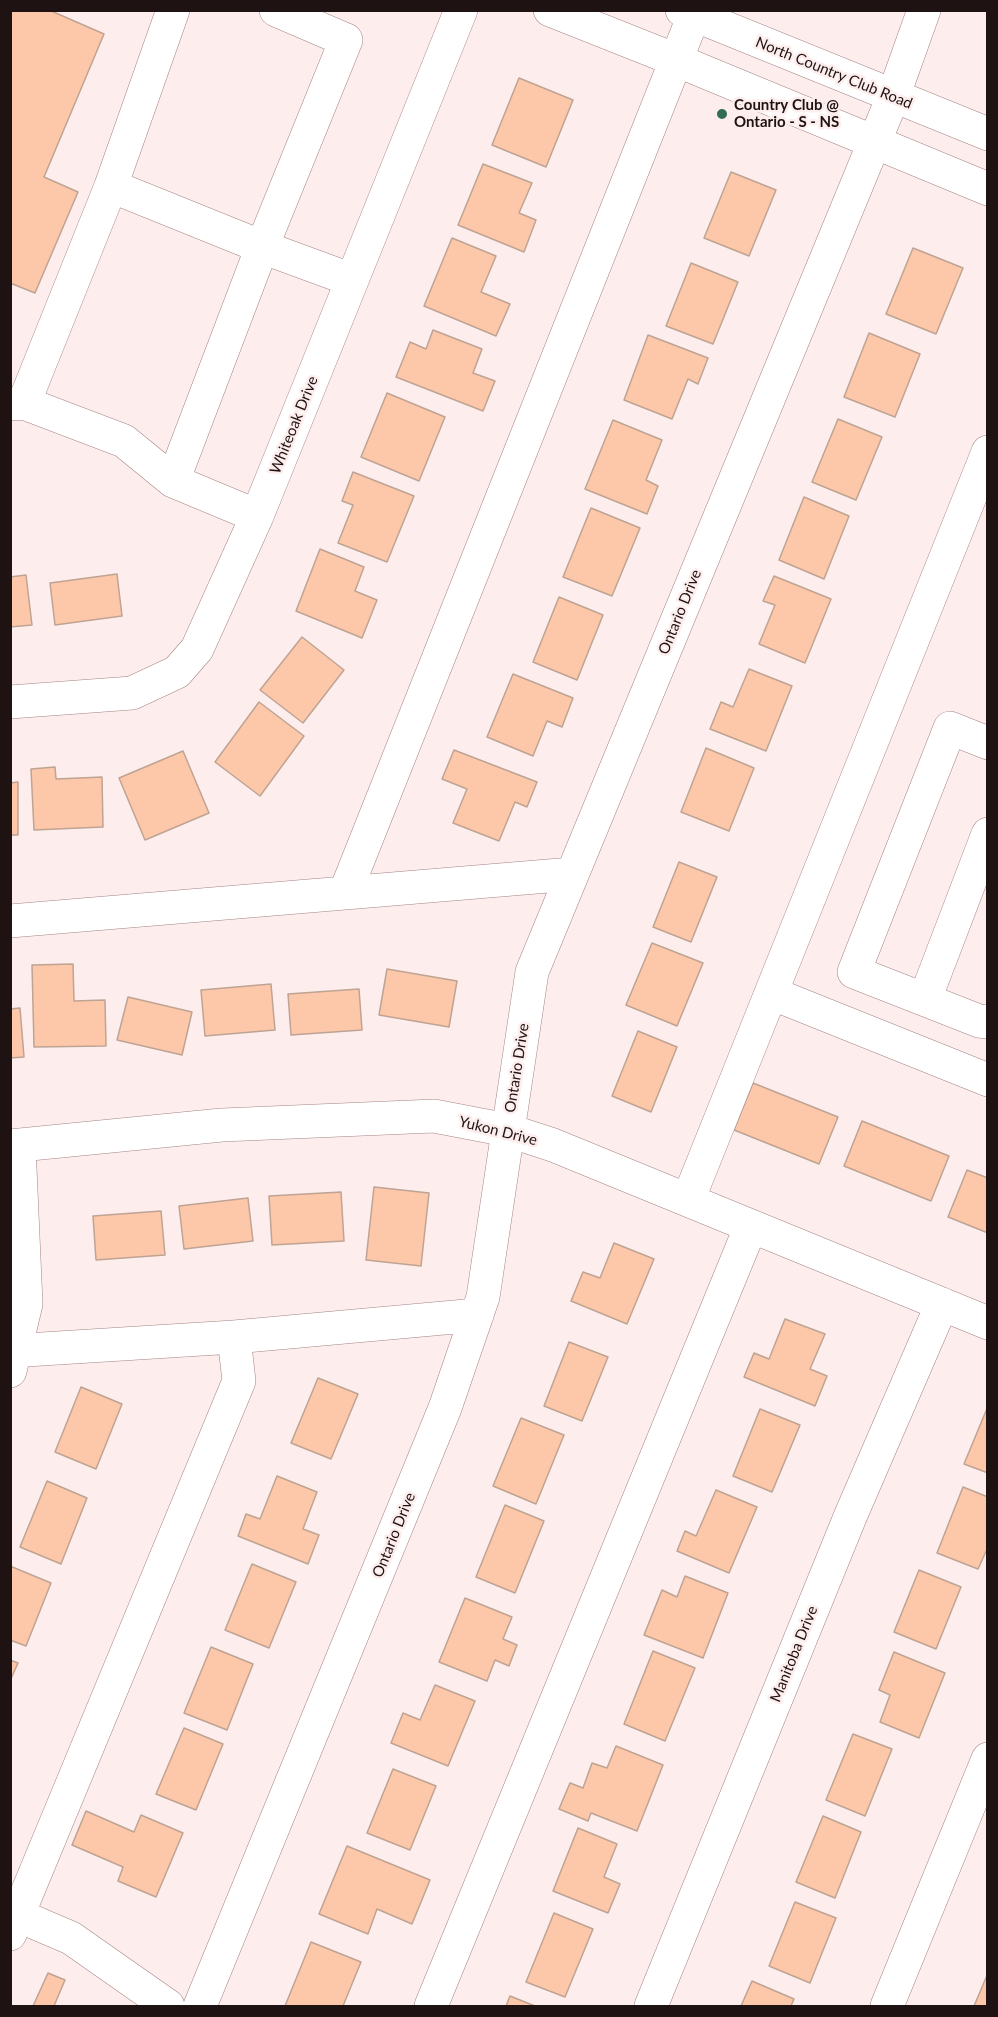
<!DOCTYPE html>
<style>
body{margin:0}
#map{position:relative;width:998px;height:2017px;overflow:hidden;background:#fdeeed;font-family:Lato,sans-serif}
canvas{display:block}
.frame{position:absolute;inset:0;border:12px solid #1e1212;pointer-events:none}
</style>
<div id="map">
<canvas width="998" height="2017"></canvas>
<div class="frame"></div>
</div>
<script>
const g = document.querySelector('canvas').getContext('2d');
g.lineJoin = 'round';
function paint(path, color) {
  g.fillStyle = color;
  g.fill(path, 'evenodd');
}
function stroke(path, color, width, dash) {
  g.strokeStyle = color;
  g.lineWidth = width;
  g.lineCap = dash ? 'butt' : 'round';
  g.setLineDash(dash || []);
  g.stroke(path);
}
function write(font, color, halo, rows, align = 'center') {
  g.font = font + ' Lato,sans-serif';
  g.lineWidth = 5;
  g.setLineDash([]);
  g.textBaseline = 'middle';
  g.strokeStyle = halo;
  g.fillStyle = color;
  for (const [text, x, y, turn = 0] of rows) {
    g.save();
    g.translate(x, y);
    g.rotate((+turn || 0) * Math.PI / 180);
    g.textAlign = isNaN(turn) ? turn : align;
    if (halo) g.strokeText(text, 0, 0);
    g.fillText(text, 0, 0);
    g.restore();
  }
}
const building = new Path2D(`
 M10 10H49L104 34 44 177 78 192 35 293 10 283Z
 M519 78 573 100 546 167 492 145Z
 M483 164 532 183 519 213 536 220 524 252 458 225Z
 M731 172 776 190 749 256 704 238Z
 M452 238 496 256 481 292 510 304 496 336 424 306Z
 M913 248 963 268 936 334 886 314Z
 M691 263 738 282 713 344 666 326Z
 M433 330 482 349 473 373 495 381 483 411 396 377 410 342 426 349Z
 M869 333 920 354 895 417 844 397Z
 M648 335 708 358 698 384 688 379 672 419 624 400Z
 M387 393 445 417 419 481 361 457Z
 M838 419 882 437 856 500 812 482Z
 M613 420 662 440 646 480 658 486 647 514 585 489Z
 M353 472 414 496 387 562 338 543 353 505 342 501Z
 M804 497 849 516 824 579 779 560Z
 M591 508 640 528 612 596 563 577Z
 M320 549 364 567 355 591 377 600 362 638 296 611Z
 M117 574 122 616 55 625 50 583Z
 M26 575 32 625 10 627V577Z
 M774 576 831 599 805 663 759 644 775 605 763 601Z
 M559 597 603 615 577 680 533 662Z
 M302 637 344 670 303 723 260 690Z
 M749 669 792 686 766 751 710 729 721 702 733 707Z
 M513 674 573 698 562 727 547 721 533 756 487 737Z
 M259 702 304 736 260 796 215 762Z
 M706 748 754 768 729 831 681 812Z
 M454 750 537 782 527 807 515 802 499 841 453 823 467 789 442 779Z
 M183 751 209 813 145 840 119 778Z
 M55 767 56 779 102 777 103 827 34 830 31 769Z
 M18 782V835H10V783Z
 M679 862 717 877 691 942 653 927Z
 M652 943 703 963 677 1026 626 1005Z
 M73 964 74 1001 105 1000 106 1046 34 1047 32 965Z
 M387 969 457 981 449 1027 379 1015Z
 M271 984 275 1030 205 1036 201 990Z
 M359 989 362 1030 291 1035 288 994Z
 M128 997 192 1012 182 1055 117 1040Z
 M20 1008 24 1057 10 1058V1009Z
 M638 1031 677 1047 651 1112 612 1096Z
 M753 1083 838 1117 819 1164 734 1130Z
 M862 1121 949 1156 931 1201 844 1166Z
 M967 1170 988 1178V1233L948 1217Z
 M374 1187 429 1193 421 1266 366 1260Z
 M341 1192 344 1241 272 1245 269 1196Z
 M248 1198 253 1241 184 1249 179 1206Z
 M161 1211 165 1255 96 1260 93 1216Z
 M614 1243 654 1259 627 1324 571 1301 583 1272 600 1278Z
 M785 1319 825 1334 810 1369 827 1376 815 1406 744 1377 754 1353 769 1359Z
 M569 1342 608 1357 582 1421 544 1406Z
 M318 1378 358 1394 331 1459 291 1443Z
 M81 1387 122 1404 96 1469 55 1452Z
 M988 1406V1473L964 1464Z
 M760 1409 800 1425 772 1492 733 1476Z
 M521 1418 564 1435 536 1504 493 1486Z
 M277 1476 317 1492 303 1529 319 1535 308 1564 238 1536 246 1514 260 1519Z
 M47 1481 87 1498 61 1564 20 1547Z
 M963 1487 988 1497V1547L978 1569 937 1553Z
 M716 1490 757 1507 729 1573 677 1551 685 1531 696 1536Z
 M505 1505 544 1521 515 1593 476 1577Z
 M252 1564 296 1582 269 1648 225 1630Z
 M10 1566 51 1583 26 1646 10 1640Z
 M919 1570 961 1587 936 1649 894 1632Z
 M685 1576 728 1593 703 1658 644 1635 662 1590 677 1597Z
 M465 1598 512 1617 503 1639 517 1645 509 1666 495 1660 487 1681 439 1662Z
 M211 1647 253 1664 227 1730 184 1713Z
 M653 1651 695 1668 665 1741 624 1724Z
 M894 1652 945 1673 919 1738 880 1722 890 1695 879 1690Z
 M10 1660 18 1663 10 1681Z
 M435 1685 475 1701 448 1766 391 1743 403 1713 420 1720Z
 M184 1728 223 1744 196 1810 156 1794Z
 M853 1734 892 1749 865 1816 826 1800Z
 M616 1746 663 1765 637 1831 591 1813 588 1821 559 1809 570 1783 583 1788 592 1763 607 1768Z
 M393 1769 436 1786 410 1850 367 1833Z
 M86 1811 134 1832 141 1815 183 1833 156 1897 118 1881 123 1867 72 1845Z
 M823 1816 861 1832 835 1898 796 1882Z
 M578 1828 617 1844 604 1877 620 1884 608 1913 553 1891Z
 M347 1846 430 1880 412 1924 377 1909 368 1934 319 1914Z
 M795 1902 836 1918 810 1983 769 1966Z
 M554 1913 593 1929 565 1997 526 1982Z
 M311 1942 361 1962 343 2006H285Z
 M48 1973 65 1980 54 2006H33Z
 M988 1973V2006H974Z
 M752 1981 794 1999 791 2006H741Z
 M510 1996 535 2006H506Z`);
paint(building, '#fdc7a9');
stroke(building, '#bfa393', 1.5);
const minor = new Path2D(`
 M173 10 111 186 262 247 352 280
 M24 403 111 186
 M10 404 24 403 124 441 173 481 257 516
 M173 481 262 247 346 40 276 10
 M10 702 132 693 177 672 197 649 257 516 461 10
 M988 743 950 728 854 972 979 1021 988 1022
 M345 893 696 10
 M10 921 572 874
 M771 993 988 1080
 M925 999 988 834
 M10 1146 222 1125 434 1116 507 1130 553 1145 988 1323
 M688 1200 988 452
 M10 1351 234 1337 477 1315
 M10 1371 26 1304 19 1145
 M10 1912 71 1938 168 2006
 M10 1934 239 1381 234 1337
 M200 2006 445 1408 483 1297 532 972 893 97 924 10
 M431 2006 751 1226
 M651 2006 850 1517 942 1304
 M887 2006 988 1759`);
const major = new Path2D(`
 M550 10 676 60 988 189
 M682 10 988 134`);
stroke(minor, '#a58483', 34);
stroke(major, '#a58483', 34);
stroke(minor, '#fff', 33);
stroke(major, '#fff', 33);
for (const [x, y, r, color] of [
 [722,114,6,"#326d56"]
]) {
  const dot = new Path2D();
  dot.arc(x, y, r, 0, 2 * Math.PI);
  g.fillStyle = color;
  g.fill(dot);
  stroke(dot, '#fdeeed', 2);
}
write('15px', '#1e1212', '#fdeeed', [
 ["North Country Club Road",834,73,22],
 ["Whiteoak Drive",294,425,-68],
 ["Ontario Drive",680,612,-68],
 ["Ontario Drive",517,1068,-81],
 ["Yukon Drive",498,1131,14],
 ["Ontario Drive",394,1535,-68],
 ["Manitoba Drive",794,1654,-68]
]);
write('bold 15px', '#1e1212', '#fdeeed', [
 ["Country Club @",734,105],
 ["Ontario - S - NS",734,122]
], 'left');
</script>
